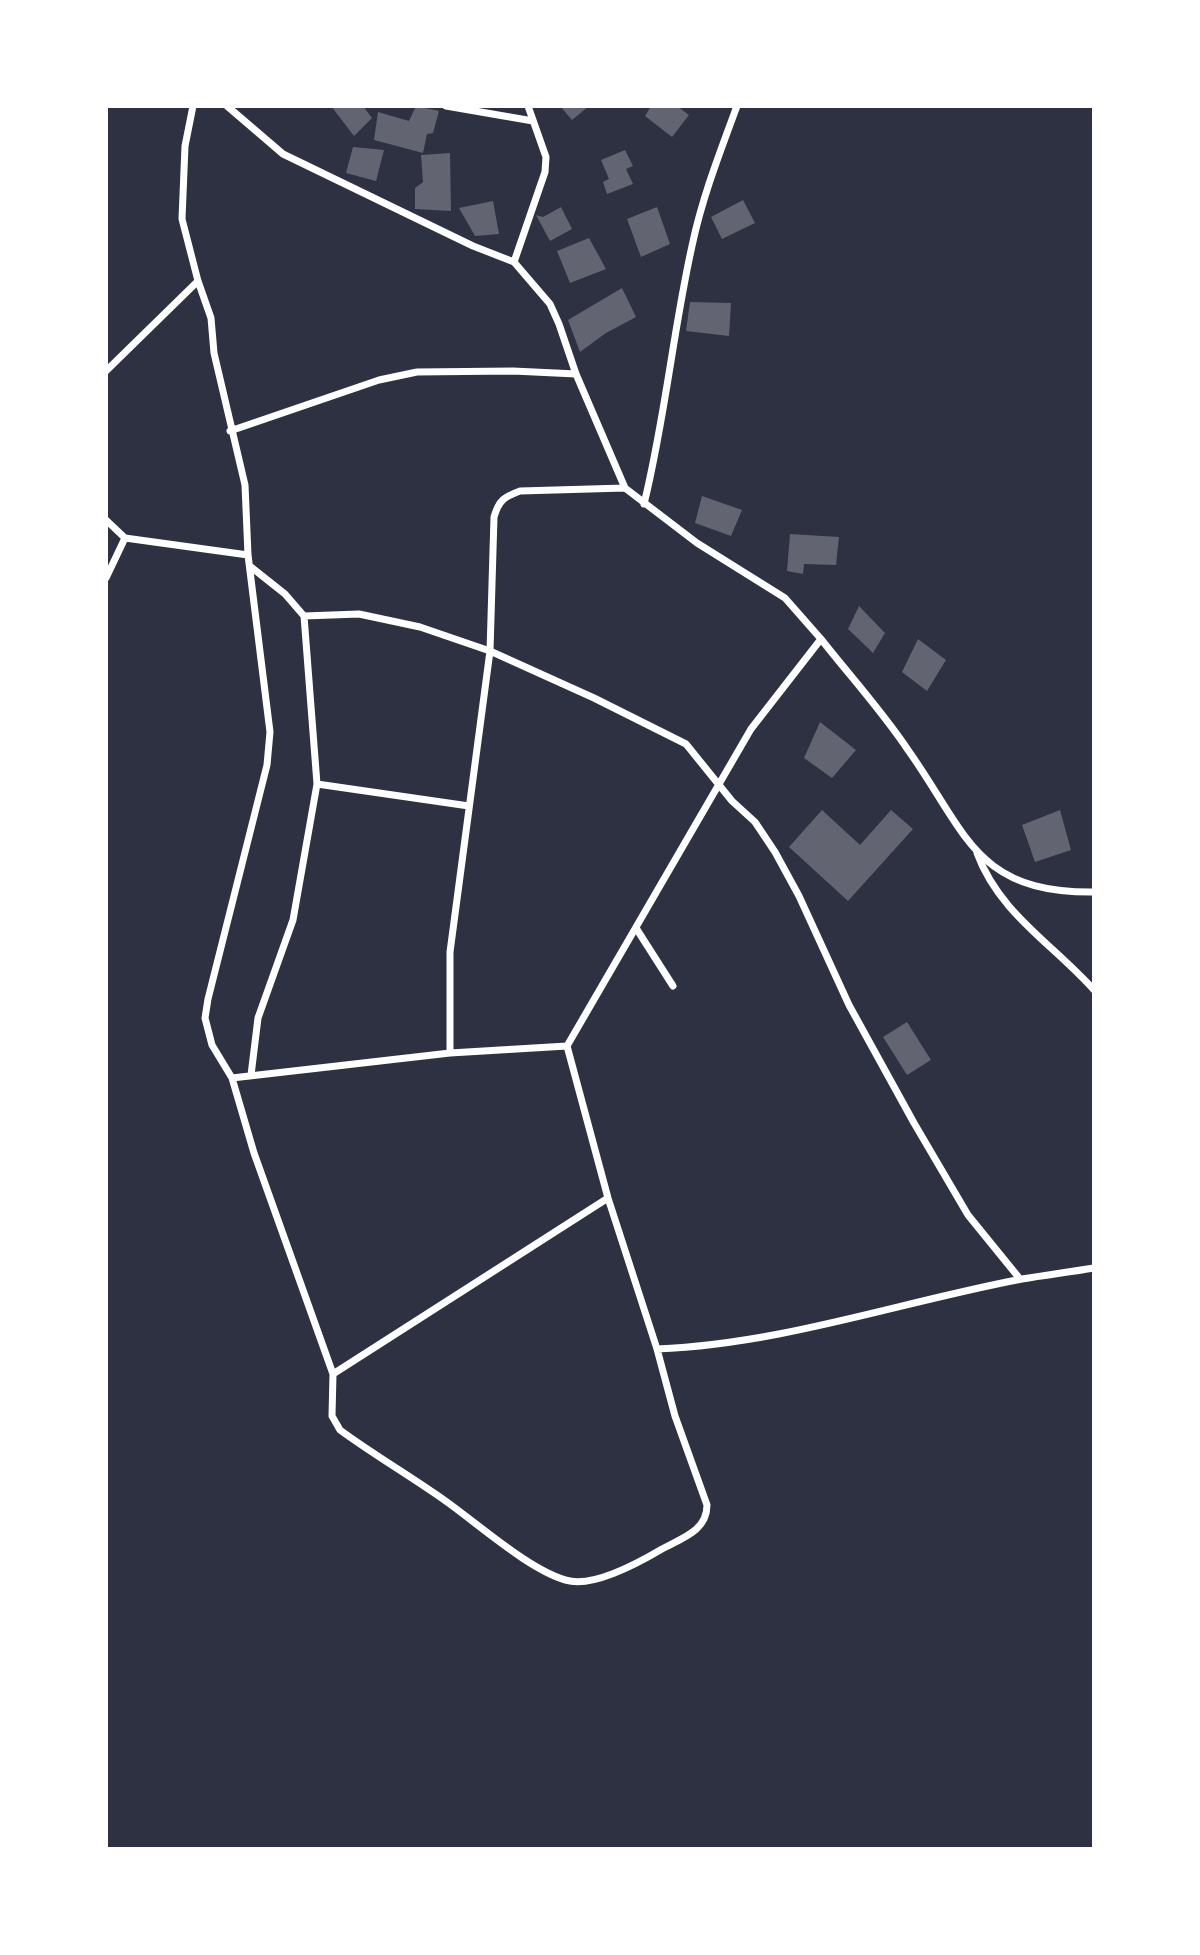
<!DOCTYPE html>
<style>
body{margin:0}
#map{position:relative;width:1200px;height:1955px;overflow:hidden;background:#2d3142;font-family:Merriweather,serif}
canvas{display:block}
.frame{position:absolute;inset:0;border:108px solid #fff;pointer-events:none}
</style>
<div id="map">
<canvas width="1200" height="1955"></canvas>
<div class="frame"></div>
</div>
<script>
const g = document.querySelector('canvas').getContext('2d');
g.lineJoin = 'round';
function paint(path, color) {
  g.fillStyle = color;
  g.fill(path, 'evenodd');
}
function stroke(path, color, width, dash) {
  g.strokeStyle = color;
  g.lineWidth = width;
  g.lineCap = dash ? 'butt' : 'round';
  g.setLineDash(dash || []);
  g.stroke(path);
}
paint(new Path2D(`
 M331 106H363L372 118 354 136Z
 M416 106 439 111 433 133 427 134 423 153 374 140 378 112 409 121Z
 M560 106H589L572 120Z
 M651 106H677L689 115 672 137 645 116Z
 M353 147 384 150 376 181 346 173Z
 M625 150 633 166 626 169 633 184 607 194 603 182 609 179 601 160Z
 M450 153 451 211 415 209V188L423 182 421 155Z
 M743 200 755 223 722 239 711 217Z
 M493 201 499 234 475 236 459 208Z
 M561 207 572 229 550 241 536 215 543 217Z
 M657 207 670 244 641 257 627 219Z
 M589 238 606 269 570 283 557 251Z
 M622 288 636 317 606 333 580 352 568 320Z
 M690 302 731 303 729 336 686 331Z
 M702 496 742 510 731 536 695 523Z
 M790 534 839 537 836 565 804 564 803 574 787 571Z
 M859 606 885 633 873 653 848 629Z
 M918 639 946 660 927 691 902 672Z
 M820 722 856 750 832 778 804 758Z
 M822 810 860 845 891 810 913 829 848 901 789 847Z
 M1060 810 1071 850 1035 862 1022 825Z
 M907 1022 931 1060 907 1075 883 1037Z`), '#626471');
stroke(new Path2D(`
 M193 106 185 146 182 219 198 281 211 318 214 353 245 485 248 555 270 732 267 765 208 999 205 1018 212 1045 232 1078 254 1153 333 1374 332 1416 340 1430C374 1455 412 1477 447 1502 478 1524 534 1574 570 1581 596 1586 640 1562 662 1549 682 1538 707 1531 707 1505L675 1416 657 1349 608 1198 567 1046
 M227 106 283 154 473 246 514 262 550 304 559 324 576 374 625 488 697 543 785 598 821 639 751 729 567 1046 450 1053 232 1078
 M446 106 533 121
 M514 262 545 172 546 157 528 106
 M106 371 198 281
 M230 431 379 380 417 372 513 371 576 374
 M644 504C665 419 673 331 692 246 702 198 720 152 737 106
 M106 520 125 538
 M106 578 125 538 248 555
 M304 616 359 614 420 627 490 651 594 698 686 744 732 801 755 822 775 852 799 896 849 1005 914 1123 968 1215 1020 1279
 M821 639C850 676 882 711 908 750 967 833 975 893 1094 892
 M317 784 469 806
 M977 853C999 913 1053 944 1094 990
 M636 928 673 986
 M450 1053V952L490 651 494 517C499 500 504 497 520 491L625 488
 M251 1075 258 1018 293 920 317 784 304 616 285 594 251 567
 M657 1349C782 1344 900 1302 1022 1279 1046 1275 1070 1272 1094 1268
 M333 1374 608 1198`), '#fff', 7);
</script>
